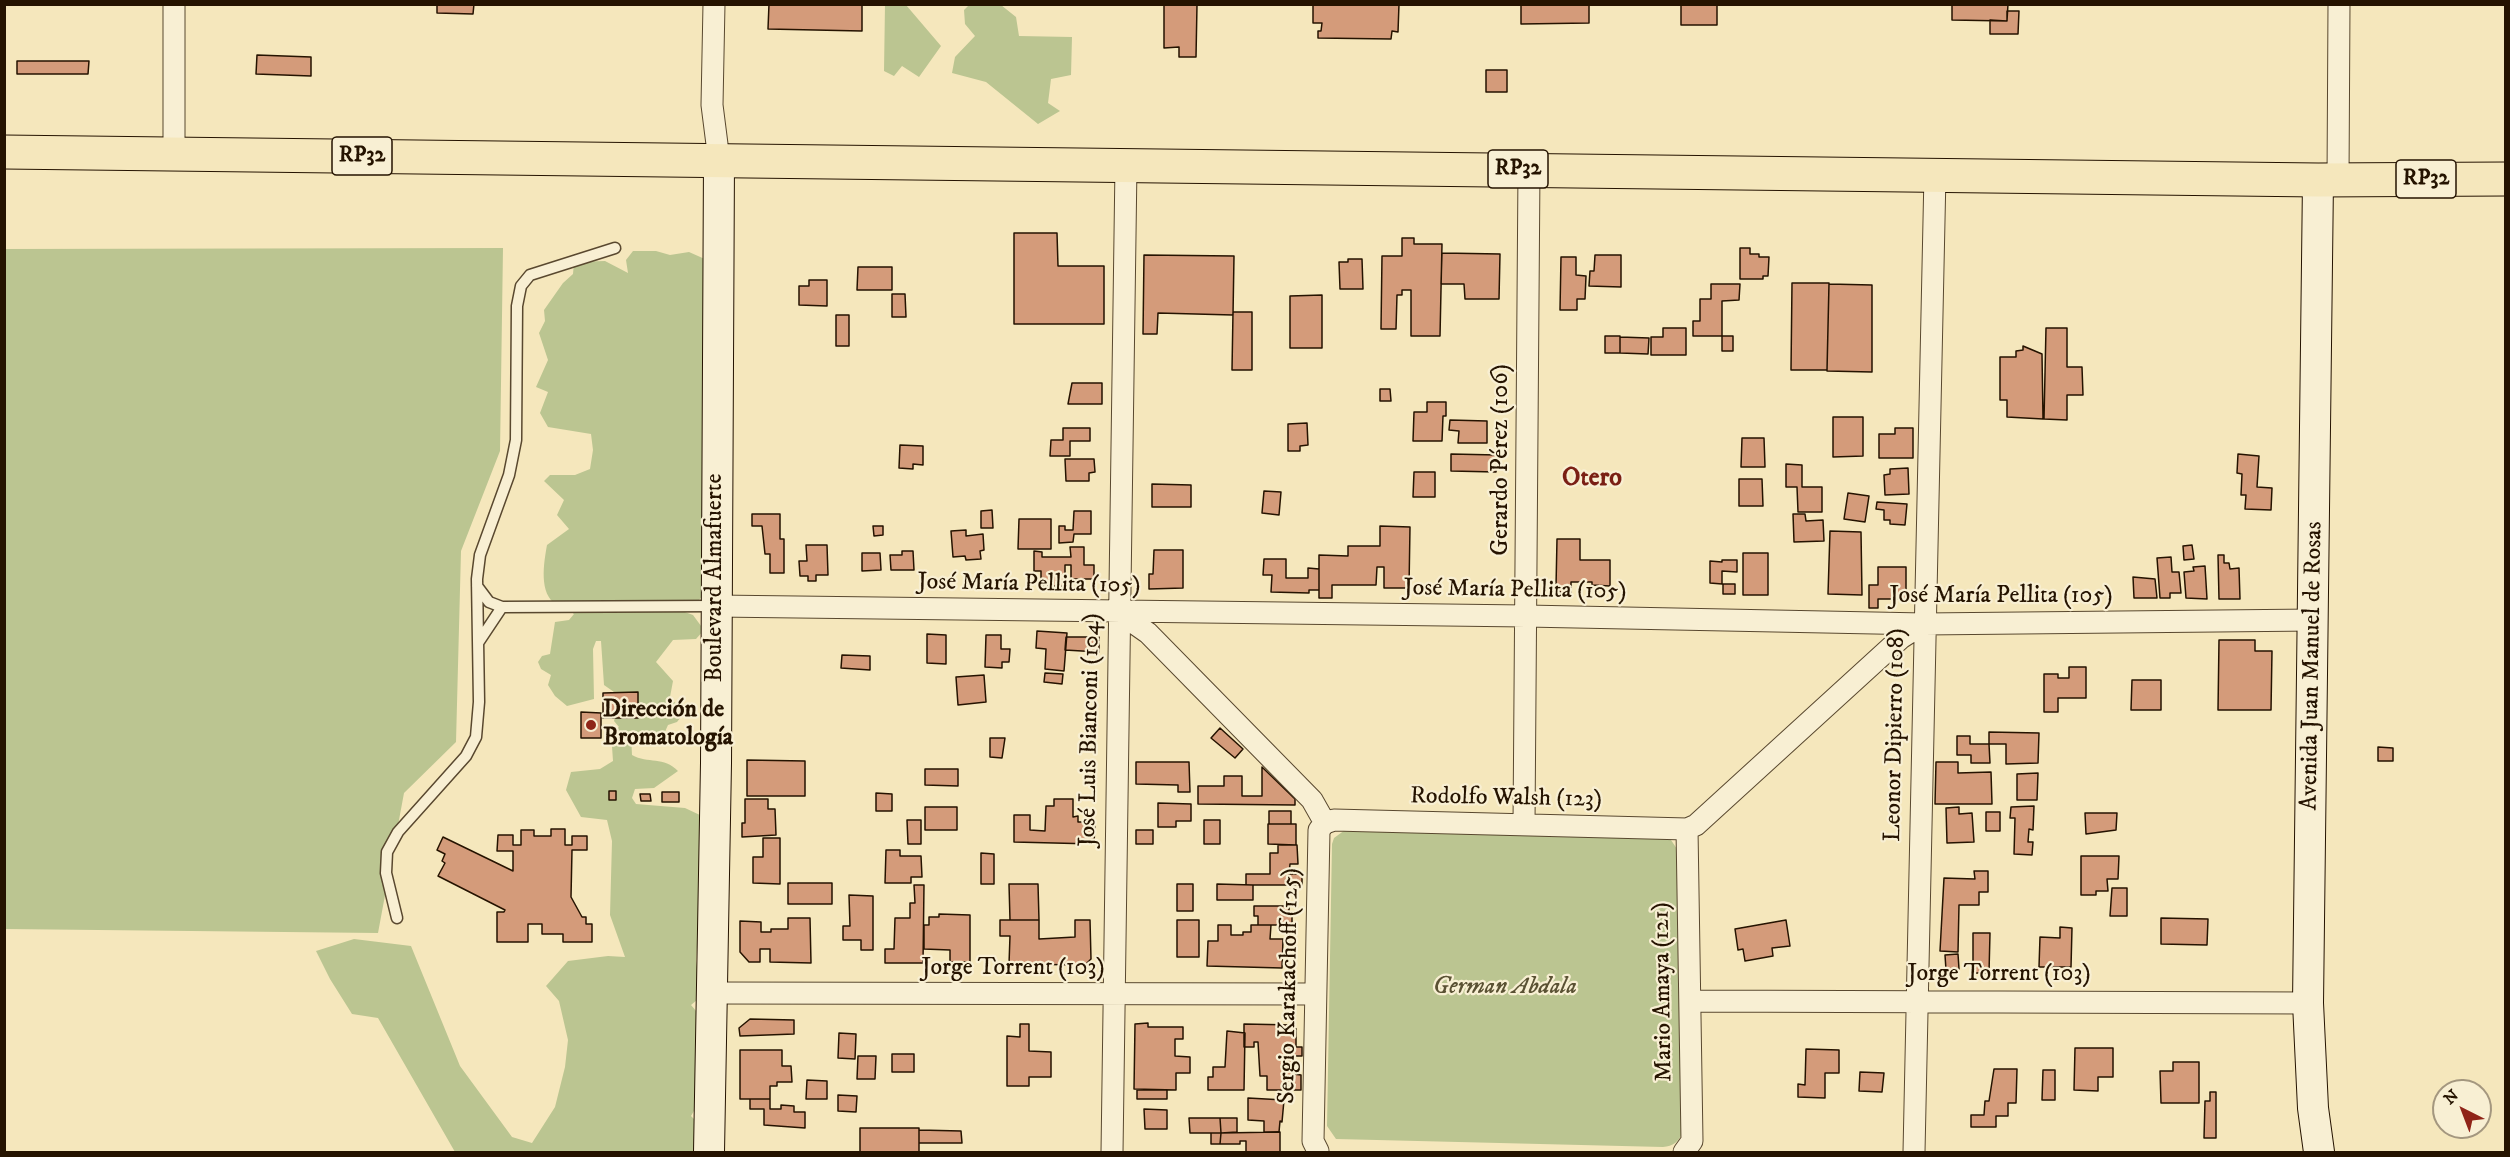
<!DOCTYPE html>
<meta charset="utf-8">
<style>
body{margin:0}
#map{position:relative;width:2510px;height:1157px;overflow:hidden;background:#f5e7bc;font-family:"IM FELL DW Pica",serif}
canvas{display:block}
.frame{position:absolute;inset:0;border:6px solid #251300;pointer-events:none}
.north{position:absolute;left:2432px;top:1079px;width:60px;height:60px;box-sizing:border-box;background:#f8efd3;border:2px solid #a4977f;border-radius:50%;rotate:318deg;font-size:16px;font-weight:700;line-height:24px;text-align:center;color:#251300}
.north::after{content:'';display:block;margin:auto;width:21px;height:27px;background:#8f2418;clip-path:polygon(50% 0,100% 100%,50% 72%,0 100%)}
</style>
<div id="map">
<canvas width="2510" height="1157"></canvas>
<div class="frame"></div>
<div class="north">N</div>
</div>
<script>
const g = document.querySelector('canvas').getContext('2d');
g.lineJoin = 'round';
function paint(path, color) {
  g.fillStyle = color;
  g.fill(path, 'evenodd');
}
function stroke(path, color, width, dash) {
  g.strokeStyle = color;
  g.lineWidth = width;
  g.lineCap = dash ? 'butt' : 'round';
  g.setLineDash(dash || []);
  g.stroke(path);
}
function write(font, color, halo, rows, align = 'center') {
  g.font = font + ' "IM FELL DW Pica",serif';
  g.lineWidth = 4.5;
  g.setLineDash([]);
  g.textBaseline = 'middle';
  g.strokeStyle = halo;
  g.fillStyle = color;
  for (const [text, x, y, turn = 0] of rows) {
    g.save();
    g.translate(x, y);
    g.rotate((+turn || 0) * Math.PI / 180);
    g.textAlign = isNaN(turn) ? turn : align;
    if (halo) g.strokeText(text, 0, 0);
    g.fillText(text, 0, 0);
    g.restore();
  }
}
paint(new Path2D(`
 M885 5H906L941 46 919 77 902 66 894 76 884 71Z
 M969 5H1001L1016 17 1019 36 1072 37 1071 75 1051 79 1048 103 1060 111 1038 124 986 82 952 73 955 57 975 36 965 24 964 10Z
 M503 248 500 451 461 551 456 742 404 793 378 933 5 929V249Z
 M633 251H656L670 255 689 252 707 260 703 595 696 604 682 611 693 615 704 630 696 639 673 640 656 662 673 681 670 697 684 713 677 722 668 725 664 734 656 740 631 735 632 755C648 764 664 756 678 771L654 788 635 789 632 798 636 804 685 808 702 816 701 889 696 961 700 990 697 1000 691 1005 697 1012 698 1104 691 1116 696 1121 698 1152H455L378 1018 352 1014 330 979 316 951 354 939 411 946 460 1066 512 1137 532 1143 555 1107 565 1067 568 1040 559 1001 546 986 568 961 608 956 625 957 610 915 612 841 607 820 581 817 566 790 571 772 600 769 613 761 611 732 619 727 614 721 618 707 614 692 604 685 601 641H596L593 649 594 699 567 706 555 696 548 685 551 675 541 669 538 662 542 656 550 654 555 622 569 620 574 614C568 609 563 609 557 605 538 594 544 562 547 545L569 529 557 515 564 500 544 481 550 475H575L590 469 593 450 591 434 548 427 540 413 548 392 536 387 548 360 539 333 545 321 544 310 563 283 573 274 574 262 605 261 628 273 626 260Z
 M1345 830 1666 837 1671 840 1677 849 1682 1133C1679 1142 1673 1146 1663 1147L1336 1139 1327 1126 1332 844 1334 838Z`), '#bbc591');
const building = new Path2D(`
 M437 4H474L473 14 437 13Z
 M769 4H862V31L768 29Z
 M1313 4H1399L1398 32 1392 31 1391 39 1318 38V31H1321L1322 23H1313Z
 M1521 4H1589V23L1521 24Z
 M1681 4H1717V25H1681Z
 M1952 4H2008L2007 21 1952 20Z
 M1164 5H1197L1196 57H1179V47L1164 48Z
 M2007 11H2019L2018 34H1990V20L2007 21Z
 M257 55 311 57V76L256 74Z
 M17 61H89L88 74H17Z
 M1486 70H1507V92H1486Z
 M1014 233H1057L1058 266H1104V324H1014Z
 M1402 238H1414V244H1442L1440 336H1411V290H1402V295H1397L1396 329H1381L1382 256H1402Z
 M1740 248H1750V254H1759V257H1769L1768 276H1763V279H1740Z
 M1442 253 1500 254 1499 299H1465L1464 284H1441Z
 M1144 255 1234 256 1233 315 1158 313 1157 334H1143Z
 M1595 255H1621V287L1589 286 1590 271H1594Z
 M1561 257H1576V275L1586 276 1585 299H1577V310H1560Z
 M1348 259H1362L1363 289H1340L1339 262H1348Z
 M858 267H892V290H857Z
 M809 280H827V306L799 305V286H809Z
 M1792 283H1829L1827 370H1791Z
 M1711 284H1740L1739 300 1722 301V336H1693V321H1700V299H1711Z
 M1829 284 1872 285V372L1827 371Z
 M892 294H905L906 317H892Z
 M1322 295V348H1290V296Z
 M1233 312H1252V370H1232Z
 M836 315H849V346H836Z
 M1663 328H1686V355H1651V337H1663Z
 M2046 328H2067V367H2082L2083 395H2067V420L2044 419Z
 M1605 336H1620V353H1605Z
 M1722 336H1733V351H1722Z
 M1620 337 1649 338 1648 354 1620 353Z
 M2023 346 2042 354 2043 419 2007 417V400H2000V357H2016V351L2023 350Z
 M1072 383H1102V404H1068Z
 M1380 389H1390L1391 401H1380Z
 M1427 402H1446V416H1443L1442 441H1413L1414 412H1427Z
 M1833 417H1863V456L1833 457Z
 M1450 420 1487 421V443H1458L1459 431 1449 430Z
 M1307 423 1308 445 1300 446V451H1288V424Z
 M1063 428H1090V441H1070V456H1050L1051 440H1063Z
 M1895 428H1913V458H1879V434H1895Z
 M1742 438H1764L1765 467H1741Z
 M900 445 923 446V465L913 464V469L899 468Z
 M1451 454 1497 455 1496 472 1451 471Z
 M2238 454 2259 456 2257 487 2272 488 2271 510 2245 509 2246 495H2241L2242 474 2237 473Z
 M1065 459H1094L1095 472 1089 473V481H1066Z
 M1786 464 1802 465V487H1822V512H1798L1797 487H1786Z
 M1908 468 1909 494 1885 495 1884 475 1890 474V469Z
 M1414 472H1435V497H1413Z
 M1739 479H1762L1763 506H1739Z
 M1152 484 1191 485V507H1152Z
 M1264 491 1281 492 1279 515 1262 513Z
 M1848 493 1869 496 1865 522 1844 519Z
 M1877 502 1907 504 1905 525 1890 524V520H1884V510L1876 509Z
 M992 510 993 528H981V511Z
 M1074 511H1091V534H1074L1073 542 1059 543V526H1065V530H1073Z
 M752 514H780V539H784V573H770V554H765L762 526H752Z
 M1793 514H1805L1806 521 1823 520 1824 541 1794 542Z
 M1019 519H1051V549H1018Z
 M873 526H883V535L874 536Z
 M1380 526 1410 527 1409 588H1384V567H1377L1376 585H1332V598H1319V555L1348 556V546H1380Z
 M966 530V536L983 534 984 550 980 551 981 559 966 560 965 556 953 557 951 531Z
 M1830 531 1861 532 1862 595 1828 594Z
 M1557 539H1580V560H1610V586L1592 585V582H1571V594H1562L1556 587Z
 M806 545H827L828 575H816V581H808V576H800L799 561H807Z
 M2192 545 2194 559 2184 560 2183 546Z
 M1070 547H1084V565H1094V579H1071V565H1065V586H1041V571H1034V551L1042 552V557H1071Z
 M1154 550H1183V588L1149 589V574H1153Z
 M902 551H913L914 570H891L890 555H902Z
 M862 553H880L881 570 862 571Z
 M1743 553H1768V595H1743Z
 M2218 555H2224V563H2229L2230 569 2239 568 2240 599H2219Z
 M2171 557 2172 572H2179L2181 593H2170V598H2160L2157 558Z
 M1264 559H1286V578H1308V568L1319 569V590H1309V593L1271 592 1272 575H1263Z
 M1722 560H1737V572L1722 571V584L1710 583V561L1722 562Z
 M2205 566 2207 599 2186 598 2184 572 2194 571 2193 567Z
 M1878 567H1906V599H1878V608H1869V585H1878Z
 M2133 577 2155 579 2157 598H2134Z
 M1723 584H1735V594H1723Z
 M1037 631 1067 633 1064 671 1045 669 1046 649 1036 648Z
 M927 634 946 635V664L927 663Z
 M986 635H1001V649H1010L1009 662H1002V668L985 667Z
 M1066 637H1099V652L1065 650Z
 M2219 640H2255V651H2272L2271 710H2218Z
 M842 655 870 656V670L841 668Z
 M2069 667H2086V698H2058V712H2044V674H2058V678H2069Z
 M1045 673 1063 674 1062 684 1044 682Z
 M984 675 986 702 958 705 956 677Z
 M2132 680H2161V710H2131Z
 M638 692V718H603V693Z
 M581 712 601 713V738H581Z
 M1220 728 1243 749 1235 758 1211 738Z
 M1989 732 2039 733 2038 763 2006 764V744H1989Z
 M1957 736H1970V744H1989L1990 763H1971V755H1957Z
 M990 738H1005L1002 758 990 757Z
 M2378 747 2393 748V761H2378Z
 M747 760 805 761V796H747Z
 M1136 762H1189L1190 792H1178V785L1136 784Z
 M1936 762H1958V773L1991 772 1992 804H1935Z
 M1262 767 1295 799V805L1198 804V786H1224V776H1242V796H1262Z
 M925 769H958V786L925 785Z
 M2038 773 2037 800H2017V774Z
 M609 791H616V800H609Z
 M662 792H679V802H662Z
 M876 793 892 794V811H876Z
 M640 794H650L651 801H641Z
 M745 799H768V809H775L776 835 742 837V823H745Z
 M1054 799H1073V817L1078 816V822H1095L1094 844 1014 842V815H1030V830L1045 831 1046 806H1054Z
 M1158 803 1191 804V821H1176V827H1158Z
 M2034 806 2033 830 2029 829 2028 842H2033L2032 855 2014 854 2015 818H2010L2011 807Z
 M925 807H957V830H925Z
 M1959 807V814L1972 813 1974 842 1947 843 1946 808Z
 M1269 811H1291V824H1269Z
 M1986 812H2000V831H1986Z
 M2085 813H2117L2116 830 2086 834Z
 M907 820H921V844H908Z
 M1204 820H1220V844H1204Z
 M1268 824H1296V845L1268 844Z
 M551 829H565V845H572V836H587V850H572L571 897 582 917H586V924H592V942H563V934H542V924H528V942H497V912H504L505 910 438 876 445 863 442 861 445 854 437 850 443 837 513 871V851H497L498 835H513V845H521V830H534V836H551Z
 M1136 830H1153V844H1136Z
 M763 838H780V884L753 883V857H763Z
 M1278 845H1297L1298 864H1290L1289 874H1302V885H1246V874H1270V853H1278Z
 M886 850H900V856H921L922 877H911V883H885Z
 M981 853 994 854V884H981Z
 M2081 856H2119L2118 879H2107L2108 891H2096V895H2081Z
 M1974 871H1988V892H1979V905H1959L1958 952 1940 951 1944 878 1975 879Z
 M788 883H832V904H788Z
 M1009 884H1038L1039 920H1010Z
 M1177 884H1193V911H1177Z
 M1217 884 1253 885V900H1217Z
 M914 885H924L923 963H885V949H894L895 918H910V903H915Z
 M2112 888H2127V916H2110Z
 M849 895 873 896V950H861V940H843V926H850Z
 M1254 906H1289V915L1292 916V925H1258V916H1254Z
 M939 914 970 915V962H950V950L924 949V925H929V917H939Z
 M788 918H810L811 963 770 962V949H760V962H749L740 952V921L761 922V932H771V929H788Z
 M2161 918 2208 919 2207 945 2161 944Z
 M1000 920H1039V939L1075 937V920H1090L1091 959 1085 965 1009 964 1010 936H1000Z
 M1177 920H1199V957H1177Z
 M1786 920 1790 946 1772 948 1773 956 1745 961 1743 949 1738 950 1735 929Z
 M1218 925H1231V935H1243V932H1251V925H1271L1270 939H1283L1282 968 1207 966 1208 941H1218Z
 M2060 927 2072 928 2071 967H2039L2040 937 2060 938Z
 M1973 933H1990L1989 973H1973Z
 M1958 954 1959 969 1946 970 1945 955Z
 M750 1019 794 1020V1034L740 1036 739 1028Z
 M1148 1023V1027H1183V1039H1175V1056L1190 1057V1073H1176V1090L1134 1089 1135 1024Z
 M1020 1024H1029V1051L1051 1052V1077H1029V1086H1007V1036L1020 1037Z
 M1244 1024 1293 1025 1296 1029V1047H1302V1056H1293V1074L1301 1075V1090H1267V1076H1260L1258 1042H1254V1047H1244Z
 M1227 1031 1245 1033 1244 1090H1208V1077H1213V1067H1225Z
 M839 1033 856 1034 855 1059 838 1058Z
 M2075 1048H2113V1077H2098V1091L2074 1090Z
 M1806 1049 1839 1050V1073H1825V1098L1798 1097V1084L1805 1085Z
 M740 1050H782V1066H791L792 1082H777V1086H770V1099H740Z
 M892 1054H914V1072H892Z
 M858 1056H876L875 1079H857Z
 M2173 1062H2199V1103H2161L2160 1071H2173Z
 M1994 1069H2017L2016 1103H2008V1116H1996V1127H1971V1115H1984L1985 1101H1989Z
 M2043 1070H2055V1100H2042Z
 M1860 1072 1884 1073 1882 1092 1859 1091Z
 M807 1080 827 1081V1099H806Z
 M1137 1090H1167V1099H1137Z
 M2210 1092H2216V1138H2204L2205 1101H2210Z
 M838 1095 857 1096 856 1112 838 1111Z
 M1248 1098 1284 1100 1282 1122 1280 1121 1279 1132H1264V1121L1248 1120Z
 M750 1099H770V1109H781V1105L794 1106V1112H805V1128L764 1125V1109H750Z
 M1144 1109 1167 1110V1129H1145Z
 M1189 1118H1220L1221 1133H1190Z
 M1220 1118H1237V1132L1221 1133Z
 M860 1128H919V1152H860Z
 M919 1130 961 1131 962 1143H919Z
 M1280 1132V1152H1246V1141H1240V1144H1220L1221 1133Z
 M1211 1133H1221L1220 1144H1211Z`);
paint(building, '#d49b7a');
stroke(building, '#251300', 1.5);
const service = new Path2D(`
 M477 586 489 602 502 607 716 606
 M478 643 502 607
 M397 918 386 873 387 852 398 832 466 756 476 737 479 702 477 579 480 555 509 475 516 440 517 306 521 286 530 275 615 248`);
const minor = new Path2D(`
 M174 4V154
 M714 4 712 105 719 160
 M2338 180 2339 4
 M716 606 1526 616 1924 624 2314 620
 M1118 612 1148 633 1312 800 1325 823
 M1325 823 1334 820 1687 829 1696 825 1901 638 1923 624
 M1524 824 1529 169
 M712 993 1314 994
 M1690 1001 2308 1003
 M1318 1151 1313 1141 1319 830 1325 823
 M1112 1152 1126 165
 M1684 1152 1692 1141 1687 829
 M1914 1152 1935 174`);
const secondary = new Path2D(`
 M2318 180 2308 1003 2313 1108 2319 1152
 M709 1152 716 763 719 160`);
const primary = new Path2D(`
 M4 152 2318 180 2506 179`);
stroke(service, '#59482f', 13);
stroke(minor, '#59482f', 23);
stroke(secondary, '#251300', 32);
stroke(primary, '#251300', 35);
stroke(service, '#f8efd3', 10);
stroke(minor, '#f8efd3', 21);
stroke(secondary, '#f8efd3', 30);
stroke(primary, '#f5e7bc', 33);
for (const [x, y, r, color] of [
 [591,725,6,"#8f2418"]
]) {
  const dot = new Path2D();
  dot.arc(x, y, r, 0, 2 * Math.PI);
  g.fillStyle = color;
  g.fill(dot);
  stroke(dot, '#f8efd3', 2);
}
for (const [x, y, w] of [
 [362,156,60],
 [1518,169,60],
 [2426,179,60]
]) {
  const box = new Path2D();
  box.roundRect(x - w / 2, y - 19, w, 38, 4.5);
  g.fillStyle = '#f8efd3';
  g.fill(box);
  stroke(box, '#251300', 1.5);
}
write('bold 22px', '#251300', null, [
 ["RP32",362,156],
 ["RP32",1518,169],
 ["RP32",2426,179]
]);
write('24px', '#251300', '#f8efd3', [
 ["Gerardo Pérez (106)",1502,460,-90],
 ["Boulevard Almafuerte",716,578,-90],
 ["José María Pellita (105)",1029,585,1],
 ["José María Pellita (105)",1515,591,1],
 ["José María Pellita (105)",2001,597],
 ["Avenida Juan Manuel de Rosas",2313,666,-89],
 ["José Luis Bianconi (104)",1091,730,-89],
 ["Leonor Dipierro (108)",1896,735,-89],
 ["Rodolfo Walsh (123)",1506,799,1],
 ["Jorge Torrent (103)",1013,969],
 ["Jorge Torrent (103)",1999,975],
 ["Sergio Karakachoff (125)",1290,986,-89],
 ["Mario Amaya (121)",1664,992,-91]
]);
write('bold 24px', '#251300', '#f8efd3', [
 ["Dirección de",603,711],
 ["Bromatología",603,739]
], 'left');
write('italic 24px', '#5a5133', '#f8efd3', [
 ["German Abdala",1505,988]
]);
write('bold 26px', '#7a1f14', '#f8efd3', [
 ["Otero",1592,480]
]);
</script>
